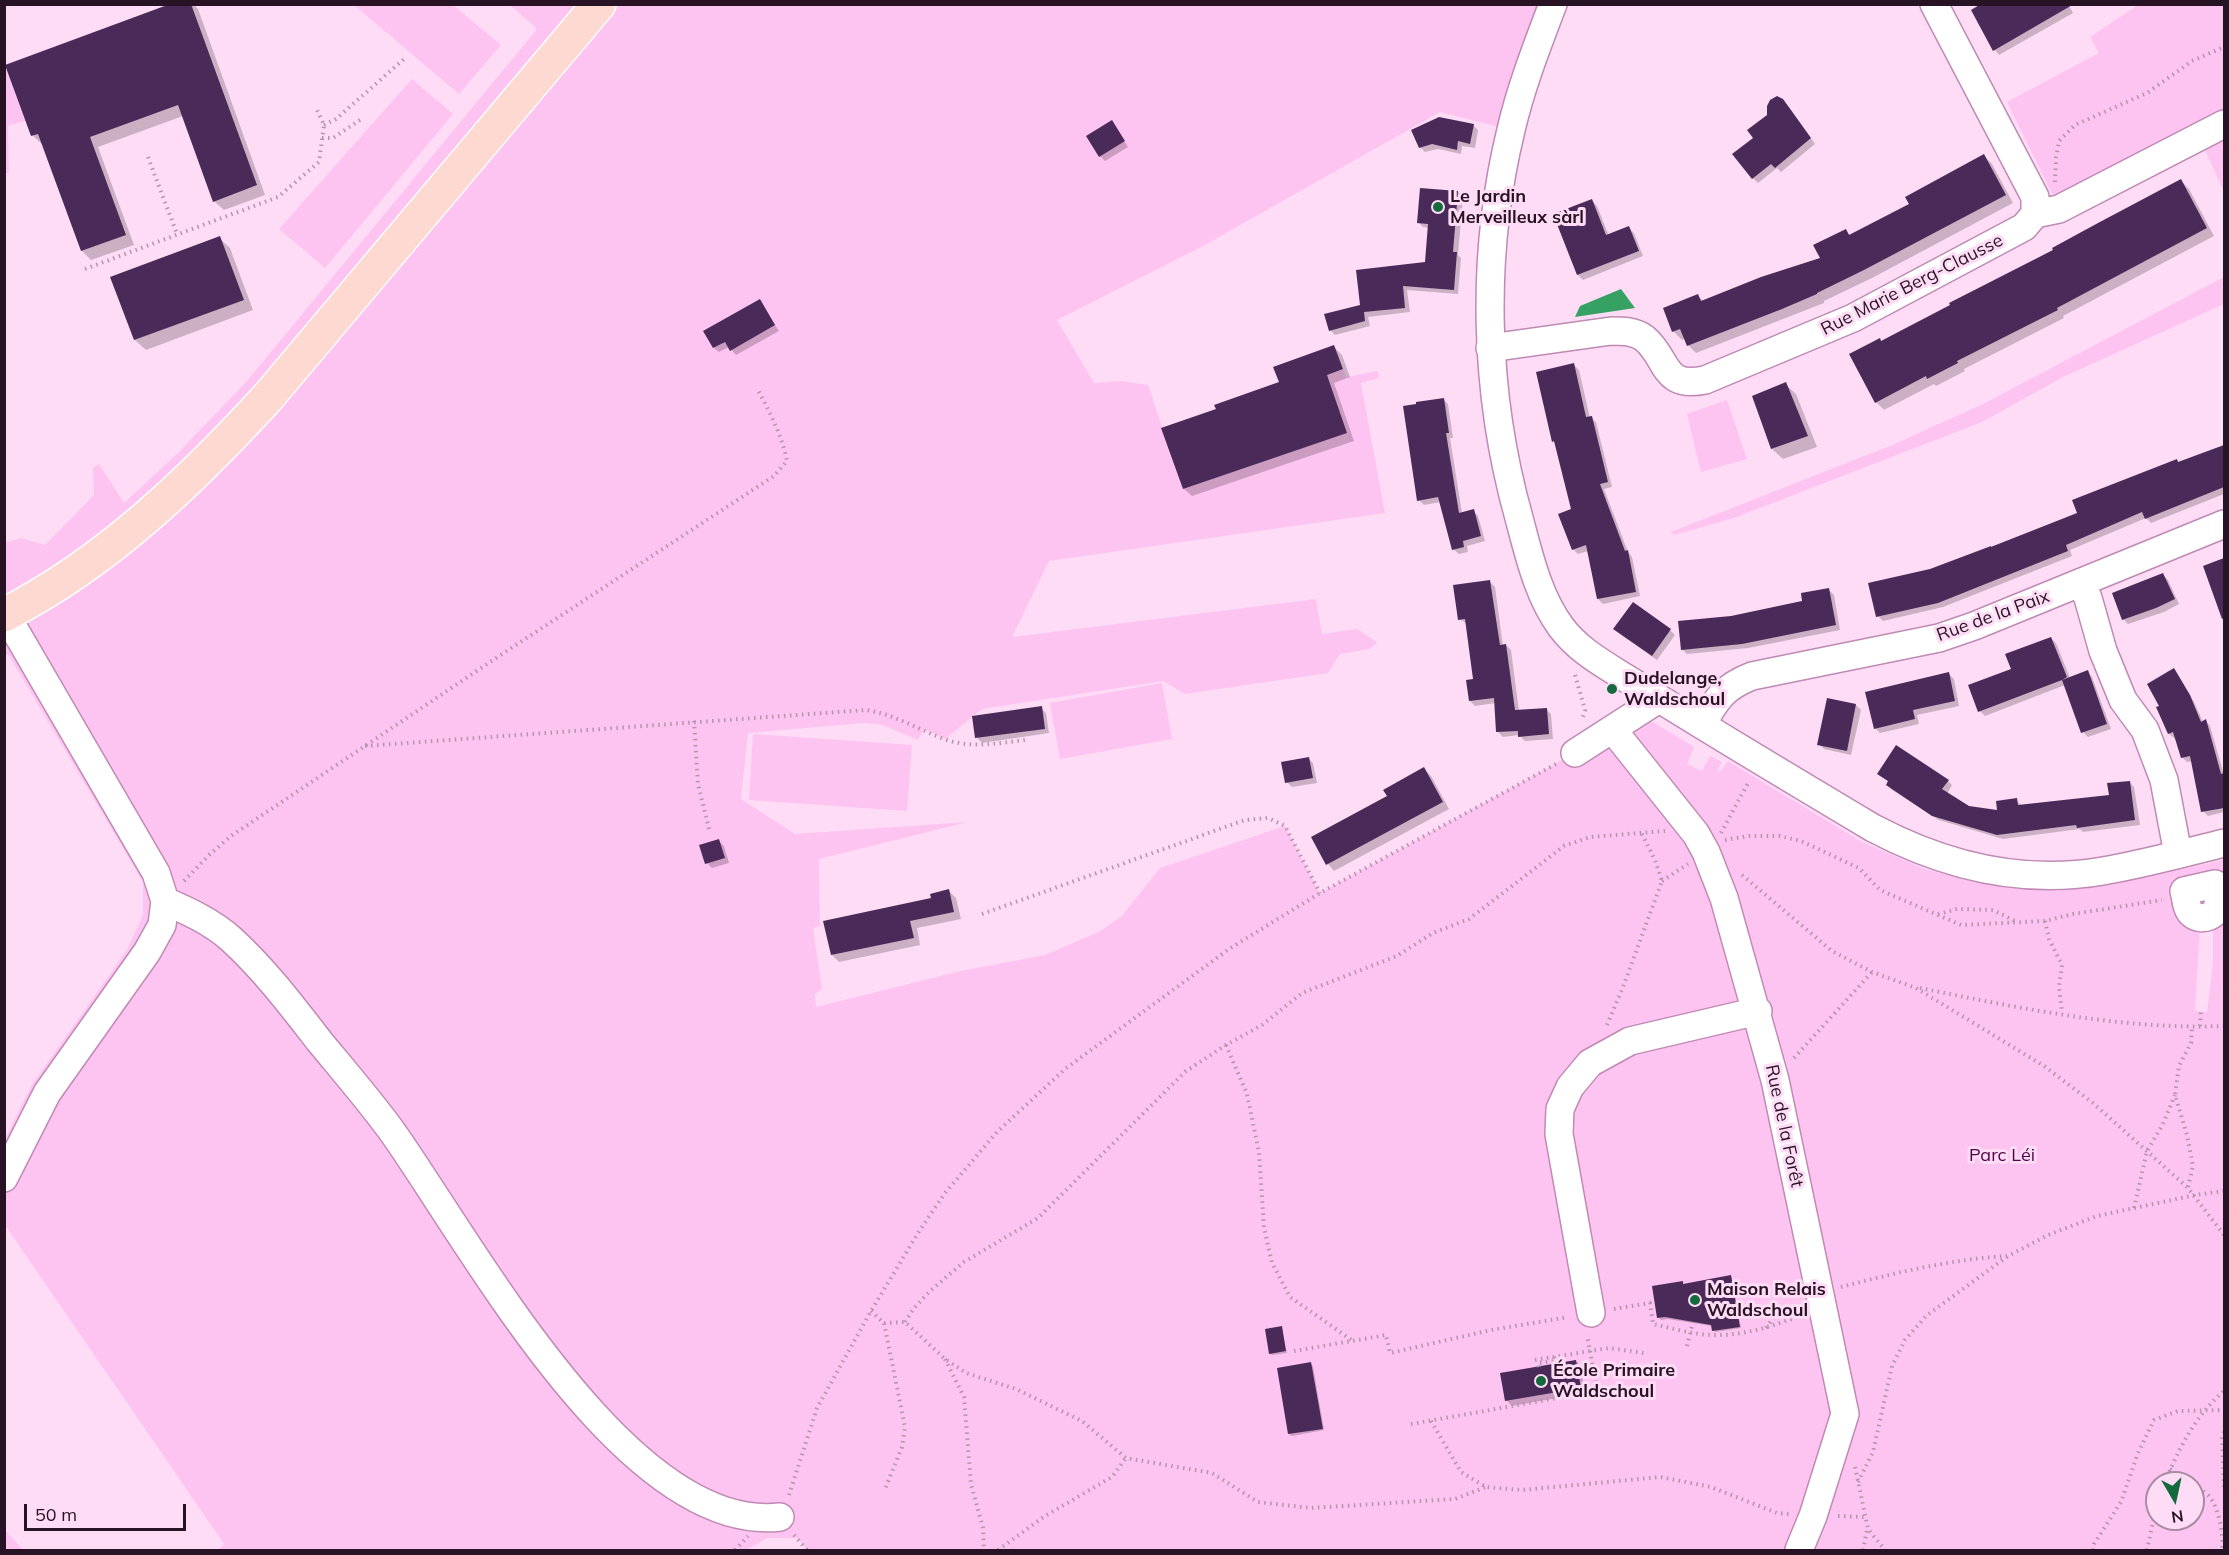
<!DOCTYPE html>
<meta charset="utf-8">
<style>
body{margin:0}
#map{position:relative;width:2229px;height:1555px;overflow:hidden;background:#fedcf6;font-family:Mulish,sans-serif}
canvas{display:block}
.frame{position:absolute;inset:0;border:6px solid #271323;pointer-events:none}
.north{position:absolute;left:2145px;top:1471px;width:60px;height:60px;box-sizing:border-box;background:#fedcf6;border:2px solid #a88ca2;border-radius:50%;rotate:171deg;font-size:16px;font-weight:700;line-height:24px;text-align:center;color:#271323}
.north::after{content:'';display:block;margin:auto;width:21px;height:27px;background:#136a3d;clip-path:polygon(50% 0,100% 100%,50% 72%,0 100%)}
.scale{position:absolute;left:24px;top:1504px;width:162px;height:27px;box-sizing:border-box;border:3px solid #271323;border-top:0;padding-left:8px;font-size:18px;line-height:21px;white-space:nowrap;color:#271323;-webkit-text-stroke:4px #fedcf6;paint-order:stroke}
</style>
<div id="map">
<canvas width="2229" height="1555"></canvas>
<div class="frame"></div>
<div class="north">N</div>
<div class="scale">50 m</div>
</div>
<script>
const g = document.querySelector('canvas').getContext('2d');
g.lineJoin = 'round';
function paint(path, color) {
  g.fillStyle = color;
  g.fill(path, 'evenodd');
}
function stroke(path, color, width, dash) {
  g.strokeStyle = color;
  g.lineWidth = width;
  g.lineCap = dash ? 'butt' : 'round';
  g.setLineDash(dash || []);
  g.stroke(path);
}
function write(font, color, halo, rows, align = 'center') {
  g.font = font + ' Mulish,sans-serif';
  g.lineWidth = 6;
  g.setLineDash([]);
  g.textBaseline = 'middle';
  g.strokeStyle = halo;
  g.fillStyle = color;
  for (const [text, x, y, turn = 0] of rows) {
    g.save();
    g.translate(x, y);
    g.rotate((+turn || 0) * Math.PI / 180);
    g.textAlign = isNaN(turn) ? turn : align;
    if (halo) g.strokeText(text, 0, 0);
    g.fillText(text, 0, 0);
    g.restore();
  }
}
paint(new Path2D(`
 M354 5H453L501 45 459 94Z
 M510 5H1553L1511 130 1440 112 1203 246 1057 320 1094 383 1122 381 1148 385 1183 489 1347 433 1327 375 1343 369 1346 377 1378 371 1379 378 1361 383 1385 513 1049 561 1012 637 1316 599 1322 634 1357 629 1377 642 1370 649 1340 654 1328 673 1185 694 1163 681 982 709 945 739 924 729 918 740 880 724 864 723 748 733 741 799 795 834 968 822 819 859 820 926 813 928 822 989 815 994 816 1007 961 971 1045 955 1099 932 1122 916 1160 868 1285 826 1320 893 1575 753 1613 730 1635 743V731L1644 723 1653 722 1694 747 1687 764 1702 771 1710 756 1722 762 1718 769 1720 772 1728 761 1862 842 1927 870 1999 886 2058 891 2105 886 2224 860V1550H807L797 1538H767L747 1550H218L224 1544 5 1225V1139L31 1086 127 950 143 915V882L8 654 5 656 4 543 21 538 45 545 94 495 93 468 99 464 124 503 179 452 247 381 537 29ZM2184 891 2219 902 2188 908ZM2213 924V963L2207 1012 2195 1011 2200 926ZM2157 1483H2193V1519H2157Z
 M2138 5H2224V113L2055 200 2007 102 2099 53 2090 37Z
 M4 61 25 121 8 126 9 173H4Z
 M412 79 453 114 325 268 279 229Z
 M2224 138V192L2204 148Z
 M2224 277V304L2063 377 1982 422 1734 518 1674 535 1671 532 1890 446 1983 404Z
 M1727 400 1747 459 1701 472 1687 414Z
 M1162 683 1172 739 1060 759 1050 703Z
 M753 734 912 745 907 811 749 800Z
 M5 1530 23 1550H5Z`), '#fec4f1');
paint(new Path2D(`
 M1621 289 1635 308 1575 317 1580 306Z`), '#35a264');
paint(new Path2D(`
 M174 4H193L198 9 265 195 224 210 214 201 183 116 98 147 134 245 91 260 82 251 43 145 32 135Z
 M2068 4 2073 13 1999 55 1995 50 1973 11Z
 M1788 106 1815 144 1781 172 1777 168 1758 183 1753 178 1755 138 1768 116Z
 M1112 122 1128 147 1105 161 1100 156Z
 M1473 125 1478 130 1475 148 1462 146 1461 154 1438 149 1425 152 1420 147Z
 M1984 156 1992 164 2013 203 1872 278 1824 301V303L1696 353 1688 345 1686 338 1682 340 1674 332 1665 308 1697 295 1704 302 1822 259 1846 231 1851 236 1911 205Z
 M2181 181 2189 189 2214 236 2063 316 2064 318 1964 369 1965 371 1936 386 1934 384 1884 410 1876 402 1882 342Z
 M1458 192 1463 197 1458 255 1461 258 1458 294 1407 290 1410 312 1368 317 1370 326 1335 335 1330 330 1361 306 1427 263 1430 228 1423 227 1418 222Z
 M1592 201 1597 206 1609 236 1629 228 1634 233 1643 256 1583 280 1578 275Z
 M219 238 230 248 253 310 146 350 135 340 112 278Z
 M760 301 779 331 736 355 729 347 719 352 714 348Z
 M1334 347 1342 355 1350 377 1334 383 1354 441 1192 496 1184 489 1218 410 1280 383Z
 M1574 365 1579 370 1590 418 1596 422 1612 487 1604 489 1628 552 1632 557 1640 596 1603 604 1598 599 1588 551 1578 554 1573 549V510L1556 444 1553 441Z
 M1785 384 1796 394 1817 447 1783 459 1772 449Z
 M1443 399 1448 404 1453 438H1450L1462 513 1473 511 1478 516 1485 541 1467 546 1468 552 1459 554 1453 549 1441 502 1424 505 1419 500Z
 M2224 447V494L2151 523 2146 518 2070 550 2072 556 1943 607 1883 621 1878 616 1930 570 2079 513 2177 460 2180 464Z
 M2224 559V597L2220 598 2205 566Z
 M2163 575 2168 580 2179 604 2164 612 2128 624 2123 619Z
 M1490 582 1495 587 1503 646 1506 645 1511 650 1519 711 1546 709 1551 714 1553 739 1525 741 1519 735 1503 737 1498 732 1496 703 1475 706 1470 701 1475 680 1467 624 1460 619Z
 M1829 590 1834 595 1840 630 1748 648 1687 654 1682 649 1731 618 1804 602Z
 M1670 630 1675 635 1657 660 1620 634Z
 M2051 638 2056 643 2070 678 2087 672 2092 677 2111 729 2088 737 2083 732 2065 685 1985 716 1980 711 2013 670Z
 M2174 670 2194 702 2203 722 2206 721 2210 726 2224 775V812L2208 816 2203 811 2193 761 2187 762 2182 757 2176 738H2174L2169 734 2158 708Z
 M1949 674 1954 679 1959 706 1917 715 1919 724 1880 733 1875 728Z
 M1856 705 1861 710 1851 755 1824 749 1819 744Z
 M1041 708 1046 713 1049 733 982 743 977 738Z
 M1308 758 1313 763 1317 783 1292 787 1287 782Z
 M1424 769 1431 776 1449 809 1334 871 1328 864 1389 797Z
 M1879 774 1948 781 1952 785 1947 794 1968 808 1999 812 2016 800 2021 805 2110 796 2129 782 2134 787 2140 825 2083 832 2080 829 2003 839 1939 820 1892 790 1887 785 1889 782Z
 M719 841 724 846 729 863 712 868 707 863Z
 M949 891 956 898 961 919 917 928 920 945 839 962 832 955Z
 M1730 1277 1732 1279 1741 1328 1715 1332 1712 1326 1668 1319 1661 1320 1659 1318 1682 1283 1685 1285Z
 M1281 1328 1287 1353 1272 1355 1270 1353Z
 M1576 1361 1581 1366 1585 1393 1512 1406 1507 1401 1502 1374Z
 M1311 1364 1313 1366 1324 1430 1292 1436 1289 1434Z`), '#0003');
paint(new Path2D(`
 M170 4H191L257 185 213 202 178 105 90 137 126 235 81 251 38 134 31 136 5 65Z
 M1981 4H2074L1993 51 1971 10Z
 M1777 96 1783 99 1811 138 1775 168 1771 164 1752 179 1732 154 1753 138 1747 130 1767 115V106L1770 100Z
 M1439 117 1474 124 1470 144 1458 141 1457 150 1432 144 1419 148 1411 130Z
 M1112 120 1125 141 1099 157 1086 136Z
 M1984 154 2006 195 1864 270 1817 293V294L1782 309 1687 346 1680 329 1672 332 1663 308 1698 294 1701 301 1761 277 1820 258 1813 245 1846 229 1849 235 1909 204 1905 197Z
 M2181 179 2207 228 2057 308 2058 310 1957 361 1958 363 1927 379 1926 376 1875 403 1849 354 1880 338 1881 341 1950 305 1949 303 2053 250 2052 248 2098 223Z
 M1420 188 1458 191 1453 252H1457L1454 290 1403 286 1405 308 1364 312 1365 321 1329 331 1324 314 1360 305 1356 270 1425 262 1428 224 1417 223Z
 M1592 199 1606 235 1629 226 1639 251 1577 275 1553 214Z
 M220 236 244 300 134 340 110 277Z
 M760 299 775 325 730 351 725 342 713 348 703 331Z
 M1334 345 1343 369 1327 375 1347 433 1183 489 1161 428 1216 409 1214 405 1279 382 1273 367Z
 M1574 363 1586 417 1592 416 1608 482 1600 484 1625 551 1628 550 1636 592 1597 599 1586 545 1572 550 1558 514 1571 509 1554 441 1552 442 1536 372Z
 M1786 382 1808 436 1771 449 1752 396Z
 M1444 398 1449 433H1446L1459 513 1474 509 1481 536 1463 541 1464 547 1452 550 1438 497 1417 501 1403 406 1416 404V402Z
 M2224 445V487L2145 519 2142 512 2066 545 2068 551 1938 603 1876 617 1868 583 1930 569 1991 546V547L2077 513 2072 500 2177 459 2178 462Z
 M2224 558V618L2222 619 2203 566Z
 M2163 573 2175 599 2156 608 2122 620 2112 593Z
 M1490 580 1500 645 1506 644 1515 710 1547 708 1549 734 1518 737V731L1496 732 1494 698 1469 701 1466 680 1473 679 1465 619 1458 620 1453 585Z
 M1829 588 1836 625 1742 644 1681 650 1678 621 1731 616 1802 601 1801 593Z
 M1633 602 1671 629 1652 656 1613 629Z
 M2051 637 2067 677 2062 680 2088 670 2107 724 2081 733 2062 680 1978 712 1968 685 2011 669 2005 654Z
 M2174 668 2190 695 2201 722 2206 719 2221 774 2224 773V808L2201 812 2190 756 2181 758 2173 732 2168 734 2156 707 2159 706 2147 684Z
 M1949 672 1955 701 1913 710 1915 719 1874 729 1865 692Z
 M1827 698 1856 704 1847 751 1817 745Z
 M1042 706 1045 729 975 738 972 716Z
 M1896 745 1949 780 1942 789 1969 806 1997 810 1996 801 2017 798 2018 805 2109 795 2107 783 2130 781 2135 820 2077 828 2076 825 1997 835 1932 816 1886 785 1888 781 1877 774Z
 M1309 757 1313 778 1285 783 1281 762Z
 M1424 767 1443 802 1326 865 1311 837 1387 796 1383 790Z
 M719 839 725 858 705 864 699 845Z
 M949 889 954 912 910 921 914 938 831 955 823 921 931 898 930 894Z
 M1731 1275 1740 1327 1712 1331 1711 1325 1665 1317 1657 1318 1652 1286 1683 1281V1284Z
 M1282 1326 1286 1351 1269 1354 1265 1329Z
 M1576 1360 1581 1388 1505 1401 1500 1373Z
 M1311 1362 1323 1429 1288 1434 1277 1368Z`), '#4a2a58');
const minor = new Path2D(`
 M1553 4C1537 46 1521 87 1511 130 1480 257 1484 393 1519 518 1529 555 1538 596 1561 627 1577 649 1602 663 1624 677 1650 693 1676 709 1702 725 1759 760 1816 794 1873 828 1945 866 2022 885 2103 871 2144 864 2184 853 2224 843
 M2035 214 2059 209 2224 124
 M1490 348 1611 331C1623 331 1634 331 1644 338 1669 358 1661 389 1705 380L1853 318 2024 227 2035 214V197L1934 4
 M2081 583 2088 598 2103 651 2123 700 2145 730 2164 780 2178 854
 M4 609 16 632 156 873 165 901 162 925 147 952 47 1093 4 1178
 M1702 725C1716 699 1724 687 1752 676L1939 638 1974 626 2224 524
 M1613 730 1696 834 1706 852 1724 898 1775 1080 1845 1414 1813 1516 1799 1550
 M1575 753 1659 699
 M2215 884C2216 890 2219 898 2218 904 2218 916 2201 922 2192 914 2186 909 2186 898 2184 891Z
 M165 901C188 911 212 922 231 939 265 970 292 1006 320 1042 344 1071 369 1100 391 1130 469 1239 626 1535 780 1517
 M1591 1313 1559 1134 1560 1109 1570 1087 1590 1063 1630 1041 1758 1011`);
const major = new Path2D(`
 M4 615C106 563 191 481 268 397L599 4`);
stroke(minor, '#bf8ab3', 30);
stroke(major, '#fff', 36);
stroke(new Path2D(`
 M324 125 336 119 404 59
 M322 138H333L363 118
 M148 157 177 234
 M2055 182 2056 158 2059 141 2075 125 2147 93 2192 61 2224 47
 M85 269 278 197 319 162 324 125 317 110
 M1575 675 1585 710 1582 720
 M694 721 698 784 709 829
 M365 746 866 710C894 714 917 729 944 739 971 749 998 743 1026 740
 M1721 833 1749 781
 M1725 840 1749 836H1780L1801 841 1859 868 1880 890 1961 925 2045 921 2073 914 2162 900
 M1742 875 1832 951 1872 972 1916 988 2044 1066 2093 1103 2188 1188 2224 1235
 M184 881 209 855 231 836 490 662 774 476 787 461C782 435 769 411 757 388
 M1662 881 1688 864
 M982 914 1245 820 1268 818 1285 826 1320 893
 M1938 914 1957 909 1993 910 2017 922
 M2045 921 2049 939 2062 965 2059 987 2062 1013
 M1920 988C2020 1008 2122 1030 2224 1026
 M1607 1025 1623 987 1662 881 1655 860 1642 834
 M2200 1026 2201 1011
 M1226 1045 1247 1094 1259 1152 1264 1228 1272 1263 1290 1297 1353 1341
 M1794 1058 1872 972
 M2188 1187 2193 1166 2187 1135 2175 1095 2179 1066 2191 1043 2192 1026
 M2134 1208 2147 1151 2162 1126 2175 1095
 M1841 1287C1895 1273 1952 1259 2007 1256
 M1614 1309 1650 1303 1653 1324C1672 1328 1694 1335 1713 1335 1744 1336 1772 1326 1800 1316
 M871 1311 884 1323 905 1427 902 1447 885 1489
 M905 1322 914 1308 930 1291 964 1262 1038 1218 1186 1071 1226 1045 1262 1025 1302 993 1397 956 1433 933 1469 919 1564 846 1590 837 1665 831
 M884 1323 905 1322 945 1359 966 1373 1016 1389 1082 1421 1126 1458 1212 1473 1258 1502 1311 1508 1455 1499 1486 1487
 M1766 1328 1781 1307
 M1687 1346 1693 1322
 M1294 1351 1386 1335 1390 1353 1491 1330 1568 1317
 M945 1359 964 1397 971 1484 983 1528 984 1550
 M1535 1360 1590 1351 1587 1335
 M1539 1367 1538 1363 1555 1361 1554 1357
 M1431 1421 1461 1472 1486 1487 1522 1490 1660 1477 1711 1487 1777 1513 1789 1514
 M1411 1424 1597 1391 1590 1351 1609 1348 1644 1353
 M2224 1432 2222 1436 2224 1490
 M1855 1467 1868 1529 1885 1550
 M2170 1469 2190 1483
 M1858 1482 1873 1452 1892 1366 1905 1340 1926 1316 2008 1256 2048 1235 2097 1216 2195 1195 2224 1191
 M2165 1483C2178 1449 2196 1415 2224 1391
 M2193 1485C2198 1488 2205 1492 2209 1496 2219 1508 2224 1535 2222 1550
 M789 1495 817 1408 871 1311 918 1233 945 1193 997 1132 1065 1069 1229 949 1320 893 1556 764
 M1838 1516 1865 1517
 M794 1535 807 1550
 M735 1550 748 1536
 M998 1550 1045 1516 1112 1477 1126 1458
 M1863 1550 1867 1530
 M2093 1550 2094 1544 2121 1502 2138 1453 2154 1420 2178 1411 2224 1410
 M2147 1550 2157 1502`), '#b295ab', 4, [1.5, 4.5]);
stroke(minor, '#fff', 27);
stroke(major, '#fdd9d1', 33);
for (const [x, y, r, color] of [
 [1438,207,6,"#136a3d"],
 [1612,689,6,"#136a3d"],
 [1695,1300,6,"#136a3d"],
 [1541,1381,6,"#136a3d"]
]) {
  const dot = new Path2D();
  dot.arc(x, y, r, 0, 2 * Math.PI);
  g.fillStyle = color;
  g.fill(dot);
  stroke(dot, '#fedcf6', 2);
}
write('bold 18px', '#271323', '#fedcf6', [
 ["Le Jardin",1450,197],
 ["Merveilleux sàrl",1450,218],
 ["Dudelange,",1624,679],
 ["Waldschoul",1624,700],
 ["Maison Relais",1707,1290],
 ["Waldschoul",1707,1311],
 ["École Primaire",1553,1371],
 ["Waldschoul",1553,1392]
], 'left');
write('18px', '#271323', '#fedcf6', [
 ["Rue Marie Berg-Clausse",1912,285,-27],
 ["Rue de la Paix",1993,616,-20],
 ["Rue de la Forêt",1784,1126,78]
]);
write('18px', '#530349', '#fedcf6', [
 ["Parc Léi",2002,1156]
]);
</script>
